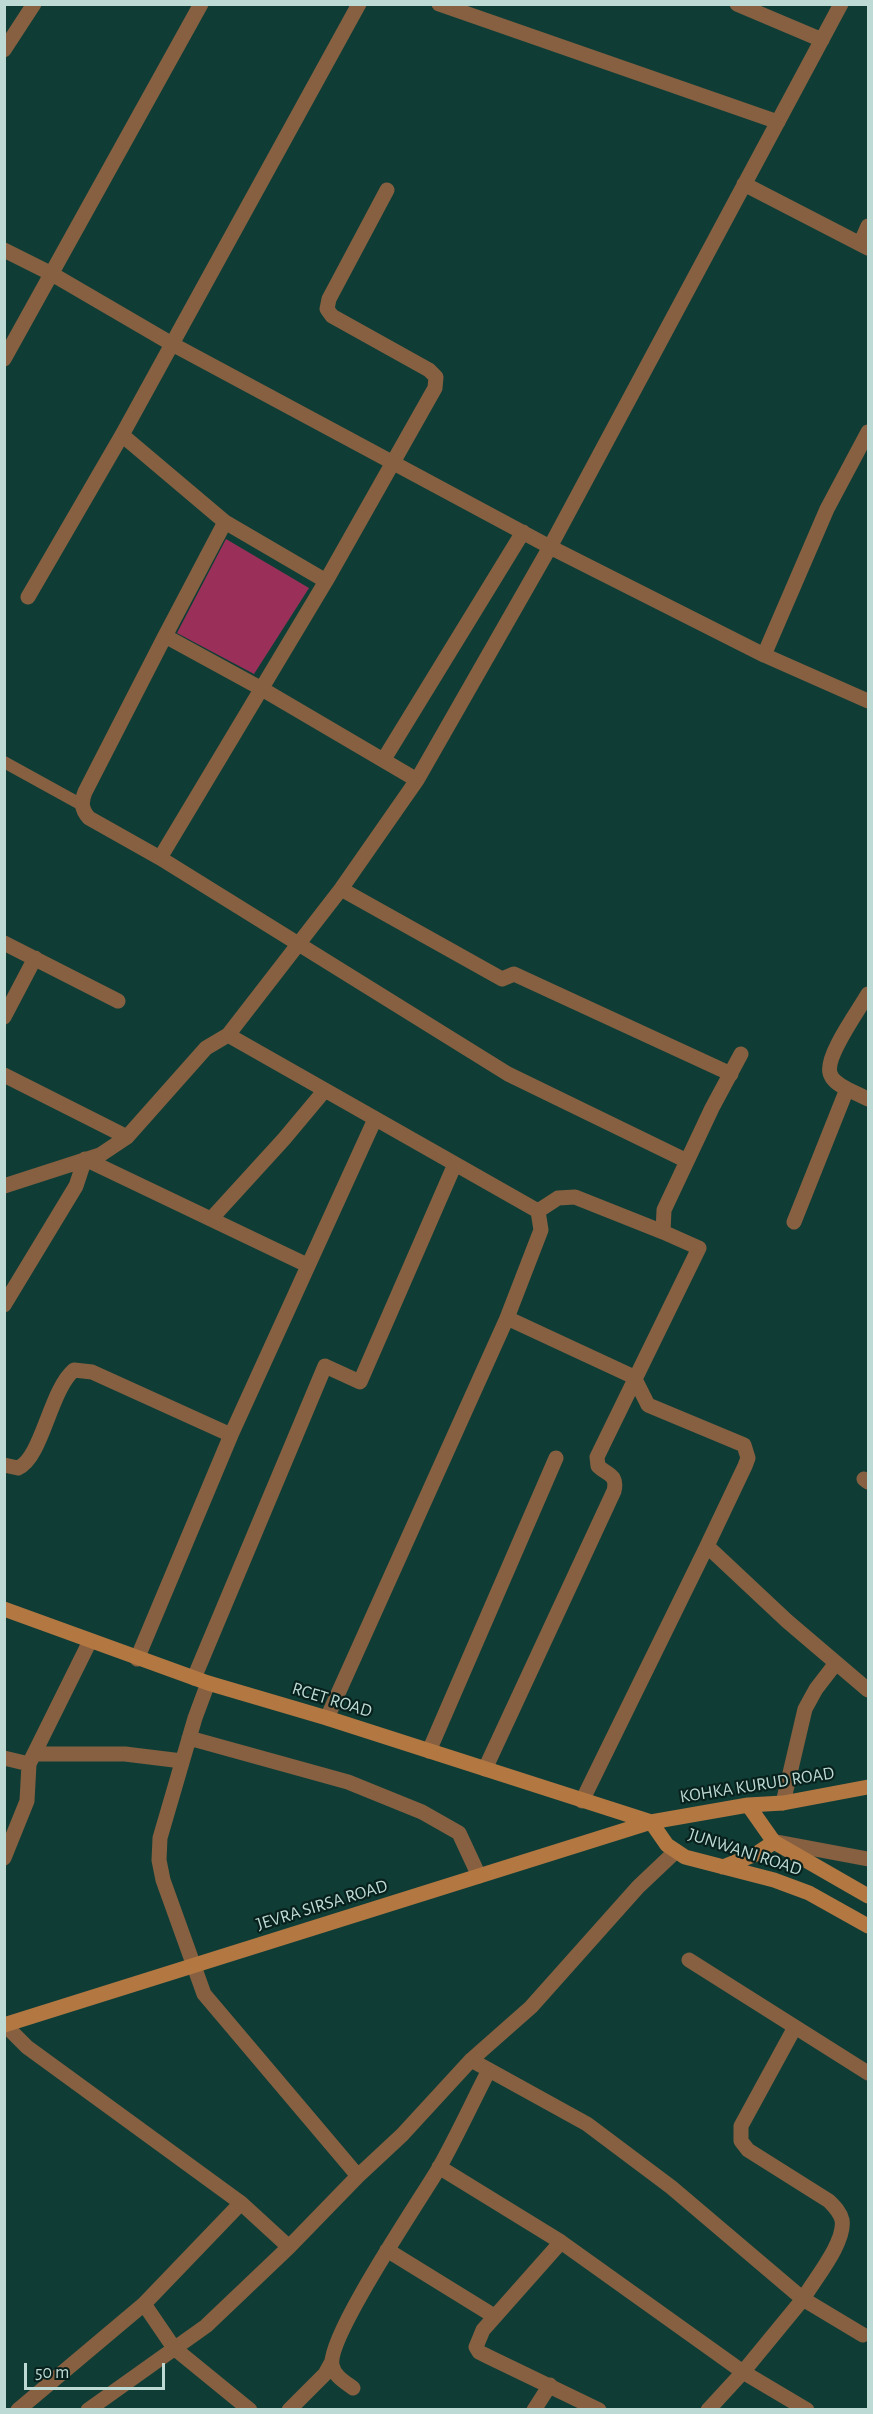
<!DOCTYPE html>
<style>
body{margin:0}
#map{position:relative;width:873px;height:2414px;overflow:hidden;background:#0f3d36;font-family:"Alegreya Sans",sans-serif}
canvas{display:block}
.frame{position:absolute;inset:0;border:6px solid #bddad4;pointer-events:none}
.scale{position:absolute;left:24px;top:2363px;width:141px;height:27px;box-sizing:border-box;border:3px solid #bddad4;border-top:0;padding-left:8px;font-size:18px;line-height:21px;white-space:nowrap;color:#bddad4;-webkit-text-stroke:4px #09211d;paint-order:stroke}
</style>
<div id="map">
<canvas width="873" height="2414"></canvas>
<div class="frame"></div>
<div class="scale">50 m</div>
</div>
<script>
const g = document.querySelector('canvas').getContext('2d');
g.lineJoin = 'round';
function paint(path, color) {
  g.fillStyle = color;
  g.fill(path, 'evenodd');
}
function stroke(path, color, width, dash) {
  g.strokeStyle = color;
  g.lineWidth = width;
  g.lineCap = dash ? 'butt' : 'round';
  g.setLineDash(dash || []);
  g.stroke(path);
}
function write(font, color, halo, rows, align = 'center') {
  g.font = font + ' "Alegreya Sans",sans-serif';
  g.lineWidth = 4.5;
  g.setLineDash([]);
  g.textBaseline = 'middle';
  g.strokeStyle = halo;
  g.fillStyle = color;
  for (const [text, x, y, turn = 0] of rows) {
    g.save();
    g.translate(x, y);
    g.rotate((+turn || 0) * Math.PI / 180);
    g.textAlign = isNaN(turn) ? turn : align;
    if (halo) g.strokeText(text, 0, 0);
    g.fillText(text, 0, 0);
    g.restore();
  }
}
paint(new Path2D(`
 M226 539 309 588 254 674 177 633Z`), '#9a3059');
stroke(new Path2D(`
 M4 762 82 805`), '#866040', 12);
stroke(new Path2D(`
 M439 4 778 122
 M737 4 822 40
 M4 50 34 4
 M744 184 868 248
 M387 190 329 299 327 309 332 316 429 370 436 377 435 388 326 581 160 858 508 1074 687 1161
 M860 244 868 226
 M4 250 52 274 172 344 550 547 764 655 868 701
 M4 359 201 4
 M122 435 225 522
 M326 581 225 522 165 636 262 689 417 780
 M28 597 122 435 359 4
 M764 655 827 509 868 432
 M384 759 523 532
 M160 858 89 818C81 809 81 802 85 792L165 636
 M341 889 502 979 514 974 731 1074
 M4 943 118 1001
 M4 1017 35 958
 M228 1035 538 1211 558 1198 575 1197 663 1232
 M4 1075 127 1137
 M847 1089C840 1085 832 1081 830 1073 825 1056 859 1010 868 994
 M4 1186 100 1155 127 1137 206 1048 228 1035 341 889 417 780 550 547 841 4
 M211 1219 284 1139 325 1090
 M794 1222 847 1089 868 1099
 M4 1305 76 1186 85 1159 307 1265
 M507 1318 541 1230 538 1211
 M4 1465 18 1468C42 1458 50 1390 74 1370L92 1372 231 1435
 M864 1479 868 1482
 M137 1659 231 1435 375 1119
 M194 1678 325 1366 360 1382 455 1164
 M208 1683 195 1718 160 1838 159 1860 163 1880 204 1994 358 2176
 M327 1718 507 1318 634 1377 648 1405 744 1445 748 1458 745 1466 707 1546 787 1621 868 1690
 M189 1738 348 1782 422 1812 459 1833 479 1876
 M429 1751 556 1458
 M34 1754H125L182 1761
 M4 1758 29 1764
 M485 1769 614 1491C618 1474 607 1475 598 1466L597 1457 699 1248 663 1232 664 1210 712 1108 741 1054
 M582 1801 707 1546
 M783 1803 805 1709 816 1689 836 1663
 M777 1842 868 1859
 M4 1858 27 1801 29 1764 90 1641
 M689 1960 868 2073
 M5 2025 27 2047 241 2203 289 2247
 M795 2027 741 2126V2141L748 2150 829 2201C835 2207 840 2212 842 2220 846 2242 814 2280 803 2299L863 2335
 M471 2060 587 2124 671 2187 803 2299 743 2372 807 2410
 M439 2167 561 2242 743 2372 708 2410
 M561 2242 483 2330 476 2347 479 2352 489 2357 599 2410
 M387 2250 494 2316
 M144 2304 174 2348 250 2410
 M353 2388C345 2382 334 2376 332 2365 327 2337 420 2200 439 2168 457 2136 472 2103 489 2070
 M18 2410 144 2304 241 2203
 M88 2410 206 2326 289 2247 358 2176 402 2135 471 2060 531 2007 638 1887 676 1851
 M289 2410 325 2374 331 2363
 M534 2410 550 2385`), '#866040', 15);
stroke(new Path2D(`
 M4 1609 208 1683 327 1718 651 1822
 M748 1805 774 1842 868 1896
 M651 1822 667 1845 685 1857 774 1880 809 1893 868 1926
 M723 1867 756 1854 774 1842
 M4 2025 651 1822 748 1805 783 1803 868 1787`), '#b37742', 15);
write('18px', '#bddad4', '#09211d', [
 ["RCET ROAD",332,1700,17],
 ["KOHKA KURUD ROAD",757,1785,-9],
 ["JUNWANI ROAD",745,1852,18],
 ["JEVRA SIRSA ROAD",322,1905,-17]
]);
</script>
